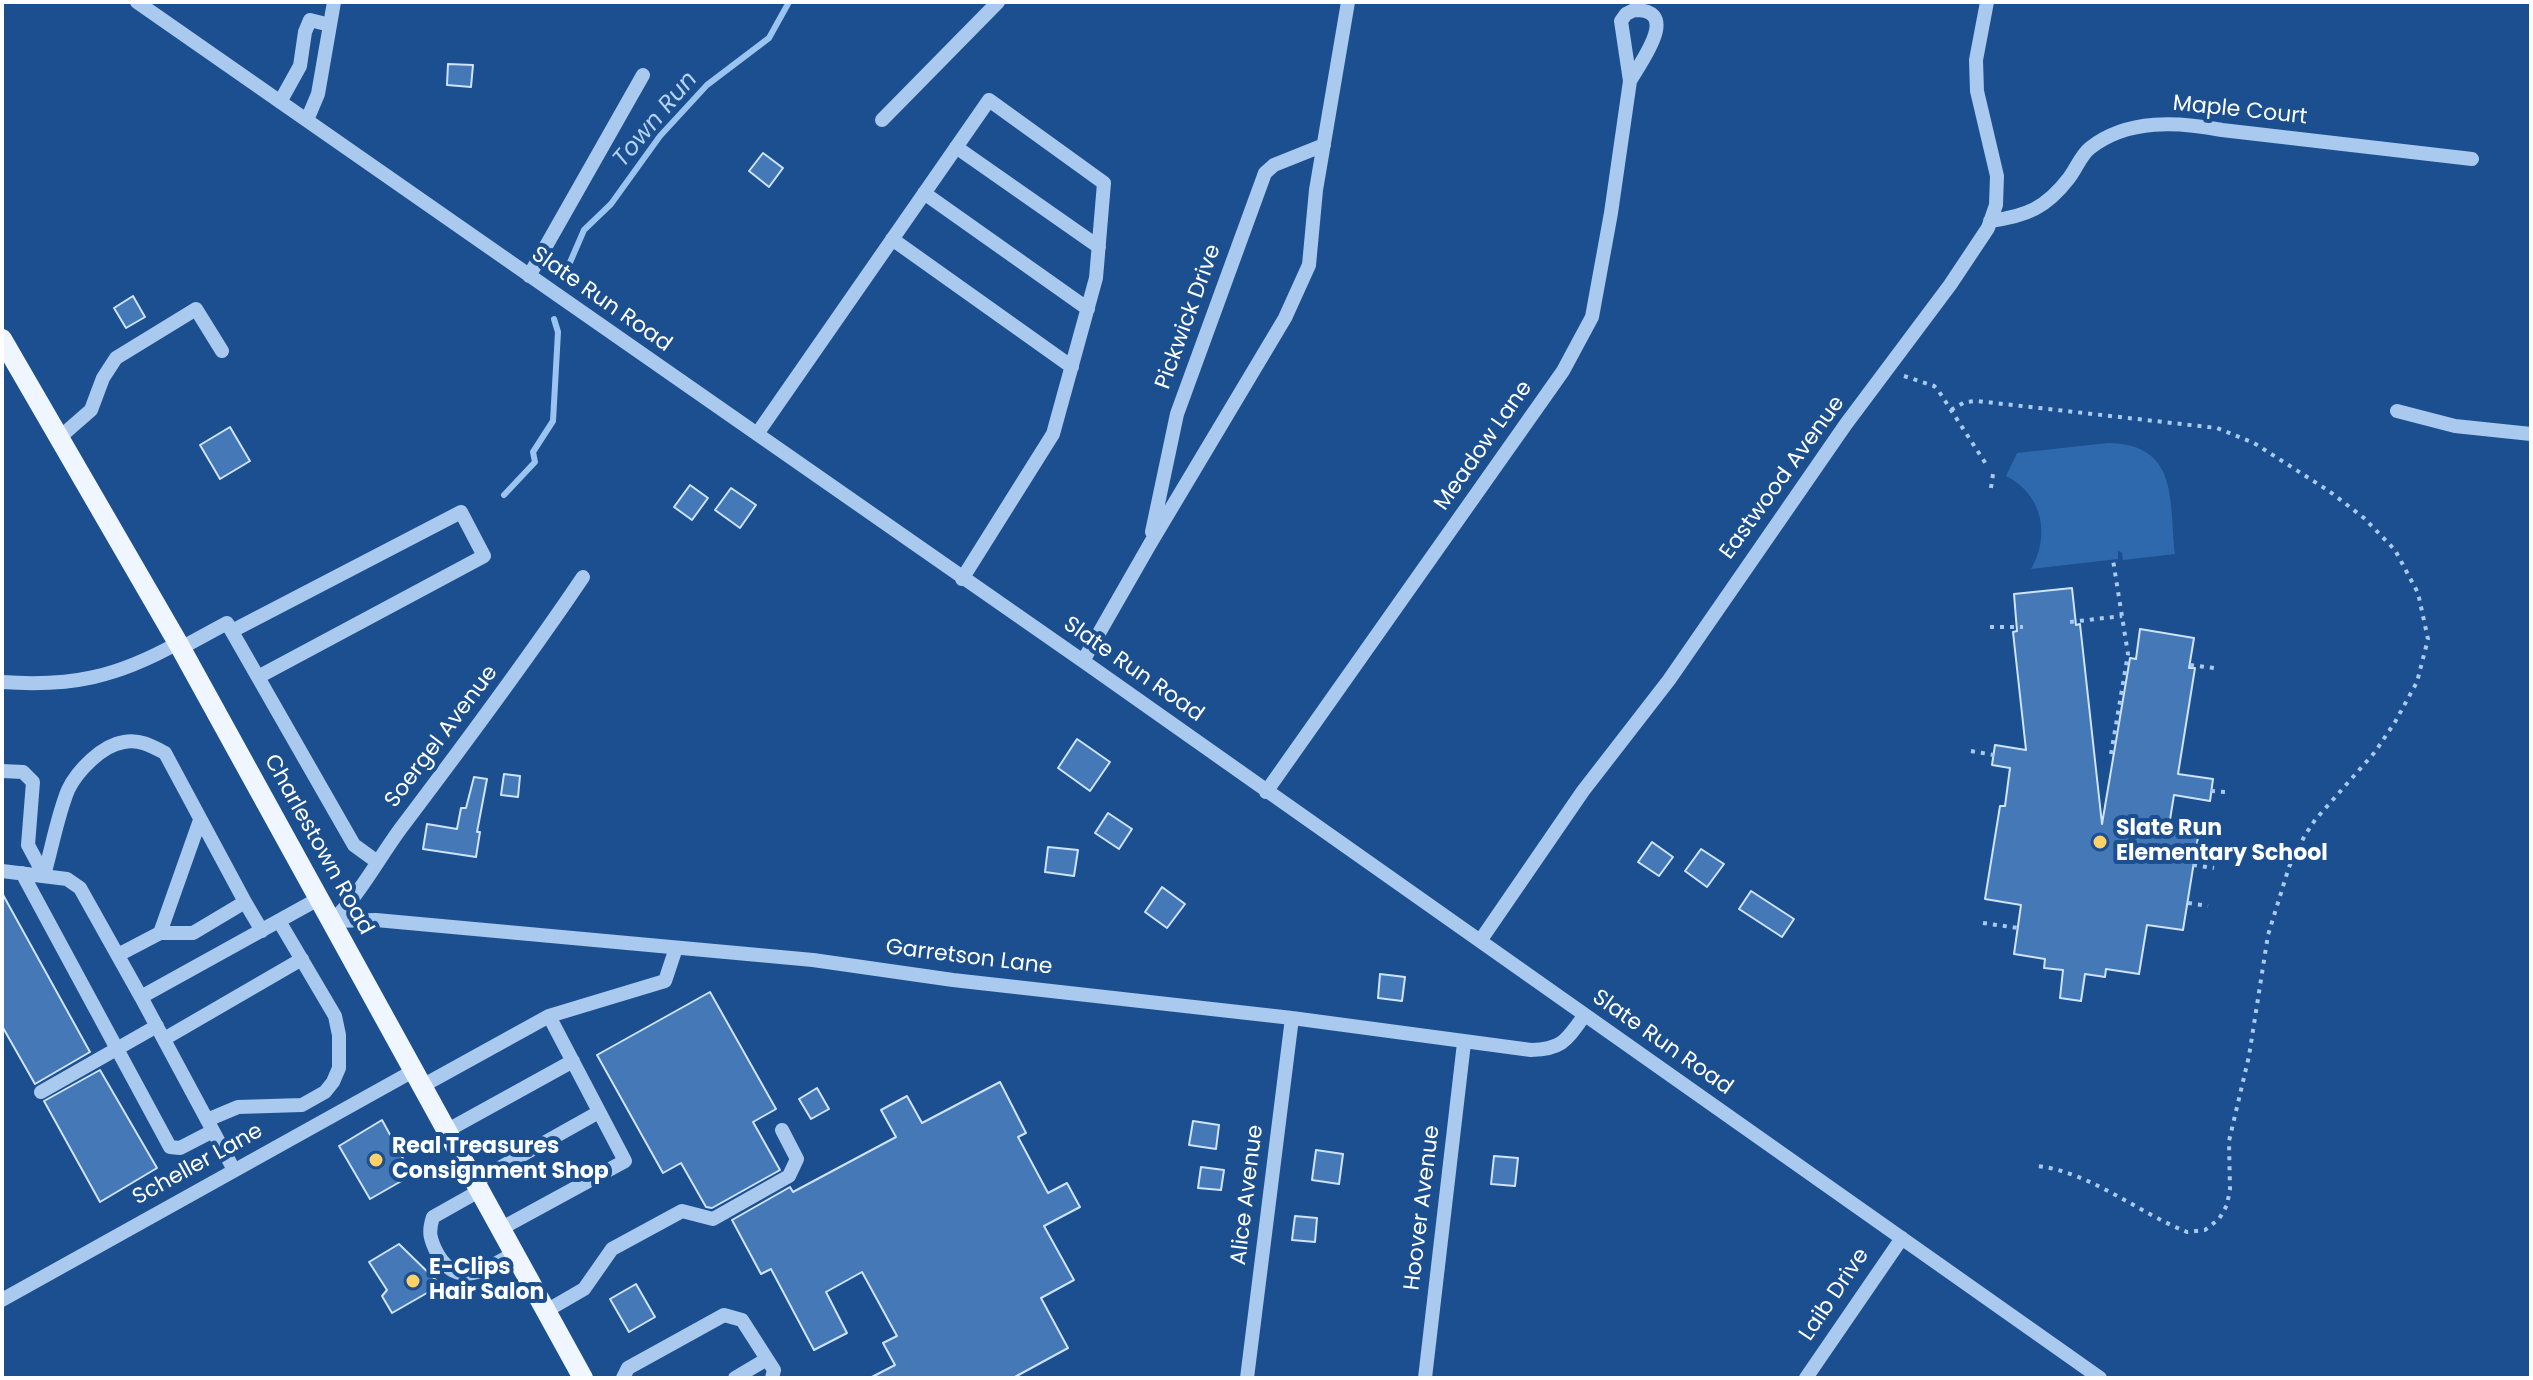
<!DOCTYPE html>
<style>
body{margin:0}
#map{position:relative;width:2533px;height:1380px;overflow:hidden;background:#1b4f8f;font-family:Poppins,sans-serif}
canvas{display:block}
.frame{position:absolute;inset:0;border:4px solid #fff;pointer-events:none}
</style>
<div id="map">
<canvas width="2533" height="1380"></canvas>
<div class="frame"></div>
</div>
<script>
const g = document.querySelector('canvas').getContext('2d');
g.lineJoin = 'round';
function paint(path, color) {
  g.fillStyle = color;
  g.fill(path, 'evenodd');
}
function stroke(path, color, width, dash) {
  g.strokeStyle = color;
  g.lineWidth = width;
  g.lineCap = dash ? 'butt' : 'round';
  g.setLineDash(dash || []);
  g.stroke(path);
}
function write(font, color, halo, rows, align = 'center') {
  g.font = font + ' Poppins,sans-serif';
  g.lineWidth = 8;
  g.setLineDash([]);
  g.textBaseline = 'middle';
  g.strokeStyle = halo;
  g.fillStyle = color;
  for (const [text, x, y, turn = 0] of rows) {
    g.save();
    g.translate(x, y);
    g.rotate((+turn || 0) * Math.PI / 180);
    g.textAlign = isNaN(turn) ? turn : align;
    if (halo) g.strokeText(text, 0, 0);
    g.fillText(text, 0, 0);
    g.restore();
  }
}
paint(new Path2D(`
 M2108 443C2179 444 2169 500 2175 554L2123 560 2122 553 2118 550V559L2031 569C2051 535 2042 494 2006 476L2017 453Z`), '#2e69ad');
stroke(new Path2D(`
 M565 274 584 230 611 204 660 136 707 85 769 38 789 2
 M504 495 535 462 533 452 553 421 558 332 554 319`), '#9cc4f0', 6);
const building = new Path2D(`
 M448 64 473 65 471 87 447 85Z
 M763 153 783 168 769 187 749 171Z
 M133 296 145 317 126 328 114 308Z
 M230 427 250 461 220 479 200 445Z
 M690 485 708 498 692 520 674 507Z
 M731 488 756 505 740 528 715 510Z
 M2072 588 2076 625 2080 624 2102 824 2130 658 2136 659 2140 629 2194 638 2189 668H2195L2178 774 2213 779 2210 801 2174 795 2168 832 2198 837 2183 930 2147 925 2139 974 2106 969 2105 977 2085 974 2081 1001 2060 998 2063 970 2044 968 2045 959 2014 954 2021 905 1985 899 2000 806H2005L2010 768 1992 765 1995 745 2026 750 2013 632 2017 631 2014 594Z
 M1077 739 1110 762 1090 791 1058 768Z
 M504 774 520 776 518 797 501 795Z
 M474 777 487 779 477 832H480L476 857 423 849 427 824 457 829 461 808H466Z
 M1108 813 1132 829 1119 849 1095 833Z
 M1652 842 1673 857 1659 876 1638 862Z
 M1048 847 1078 850 1074 876 1045 872Z
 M1701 849 1724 864 1707 887 1685 871Z
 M1162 887 1185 904 1167 928 1145 912Z
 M1751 891 1794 919 1782 937 1739 909Z
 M2 893 90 1052 35 1084 2 1026Z
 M1380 974 1405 977 1402 1001 1378 998Z
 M710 992 776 1109 753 1122 780 1170 712 1208 706 1207 681 1163 663 1173 597 1055Z
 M100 1070 157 1168 100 1202 44 1101Z
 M1000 1082 1026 1133 1018 1137 1048 1193 1067 1183 1080 1207 1044 1226 1074 1280 1041 1298 1068 1348 1013 1378H870L895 1365 883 1343 897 1336 862 1272 826 1292 847 1333 814 1350 771 1269 761 1274 732 1220 790 1187 793 1192 896 1137 881 1110 907 1096 922 1123Z
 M817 1088 829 1109 811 1119 799 1099Z
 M382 1120 412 1175 370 1199 339 1146Z
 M1193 1121 1219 1125 1216 1149 1189 1145Z
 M1316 1150 1343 1154 1339 1184 1312 1180Z
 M1494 1156 1518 1158 1515 1186 1491 1184Z
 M1201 1167 1224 1170 1221 1190 1198 1188Z
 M1295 1216 1317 1218 1315 1242 1292 1240Z
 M399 1244 441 1285 392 1313 382 1296 387 1290 369 1262Z
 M636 1284 655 1317 629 1332 610 1299Z`);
paint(building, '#4478b7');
stroke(building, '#cfe3fa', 2);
stroke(new Path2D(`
 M1904 376 1934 386 1938 390 1986 464
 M1951 410 1965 402 1977 401 2217 428 2254 443 2329 491 2364 518 2395 550 2418 593 2428 639 2417 682 2395 722 2375 752 2315 820 2305 835 2289 867 2268 935 2249 1056 2229 1141 2230 1189 2227 1205 2219 1219 2205 1230 2187 1232C2139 1213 2088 1171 2037 1166
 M1991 488 1993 474
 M2070 622 2122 616
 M1990 627H2023
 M2190 665 2214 668
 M1971 751 1994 755
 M2111 754 2128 654 2113 560
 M2211 791 2226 792
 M2193 865 2214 868
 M2188 903 2208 906
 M1983 923 2018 928`), '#a9c9ee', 4, [4, 6]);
stroke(new Path2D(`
 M137 2 1083 661 2100 1378
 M1634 10C1682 9 1640 63 1630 81L1621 21 1626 14Z
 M280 102 300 66 305 32 310 20 330 25
 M307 120 318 94 334 2
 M882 120 998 2
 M956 147 1099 247
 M924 193 1088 309
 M1990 221C2027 216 2046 208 2069 178 2076 169 2081 155 2090 148 2128 118 2179 122 2222 130L2472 159
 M892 239 1072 367
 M529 276 643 75
 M2397 411 2455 426 2531 434
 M757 434 989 100 1104 183 1096 278 1053 434 962 579
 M59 438 91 410 103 378 116 358 196 309 222 351
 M1152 532 1177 414 1265 173 1274 165 1324 145
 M232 631 461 512 484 556 258 677
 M181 648 227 623 354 845 376 861
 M1083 661 1150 544 1285 318 1309 265 1316 190 1348 2
 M2 682C72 687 117 677 178 643
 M2 771 23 772 33 782 28 845 44 875
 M1266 792 1563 371 1592 317 1611 213 1630 81
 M2 871 67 879 80 888 141 997 320 898
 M22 873 170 1147 180 1148 213 1131
 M44 875C52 848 57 817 68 790 77 771 102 745 124 742 140 739 152 746 165 753L245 902 193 933H160L118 955
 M245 902 262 931
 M332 921 376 920 813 960 953 980 1292 1018 1531 1050C1562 1049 1566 1041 1584 1016
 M332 921C360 895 378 859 401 828 463 746 525 663 583 577
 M160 933 200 820
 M1480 941 1583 791 1669 680 1846 424 1950 285 1988 228 1996 205 1997 176 1977 91 1976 60 1987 2
 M141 997 234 1170
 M164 1039 302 959
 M424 1085 549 1016
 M41 1092 157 1026
 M207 1120 238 1107 302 1105 325 1092 333 1082 339 1068V1035L335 1016 279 921
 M448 1130 573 1061
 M476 1181 599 1112
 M481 1190 433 1217C428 1232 430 1239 437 1253 458 1291 487 1268 515 1253
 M502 1228 625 1161 549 1016 665 981 676 948
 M2 1300 415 1070
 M546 1311 584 1289 612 1249 682 1211 713 1219 789 1176 797 1159 782 1130
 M623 1378 628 1368 724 1315 742 1320 774 1370 772 1378
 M735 1378 767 1359
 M1247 1378 1292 1018
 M1425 1378 1464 1043
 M1806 1378 1902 1238`), '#a9c9ee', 14);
stroke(new Path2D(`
 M2 339 178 643 583 1378`), '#f0f6ff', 20);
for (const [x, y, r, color] of [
 [2100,842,8,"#ffd166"],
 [376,1160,8,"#ffd166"],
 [413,1281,8,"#ffd166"]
]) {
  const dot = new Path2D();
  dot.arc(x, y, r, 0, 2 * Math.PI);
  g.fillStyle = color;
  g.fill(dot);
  stroke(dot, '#1b4f8f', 3);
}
write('22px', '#fff', '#1b4f8f', [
 ["Maple Court",2240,111,6],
 ["Slate Run Road",601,300,35],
 ["Pickwick Drive",1189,317,-70],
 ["Meadow Lane",1484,446,-55],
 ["Eastwood Avenue",1783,478,-54],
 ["Slate Run Road",1133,670,35],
 ["Soergel Avenue",442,737,-53],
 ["Charlestown Road",318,845,61],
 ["Garretson Lane",969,958,7],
 ["Slate Run Road",1662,1043,35],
 ["Scheller Lane",198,1165,-29],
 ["Alice Avenue",1248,1195,-83],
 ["Hoover Avenue",1423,1208,-83],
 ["Laib Drive",1835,1295,-56]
]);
write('bold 22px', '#fff', '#1b4f8f', [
 ["Slate Run",2116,829],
 ["Elementary School",2116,854],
 ["Real Treasures",392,1147],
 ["Consignment Shop",392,1172],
 ["E-Clips",429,1268],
 ["Hair Salon",429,1293]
], 'left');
write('italic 24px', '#b5d3f5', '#1b4f8f', [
 ["Town Run",656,120,-50]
]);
</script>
